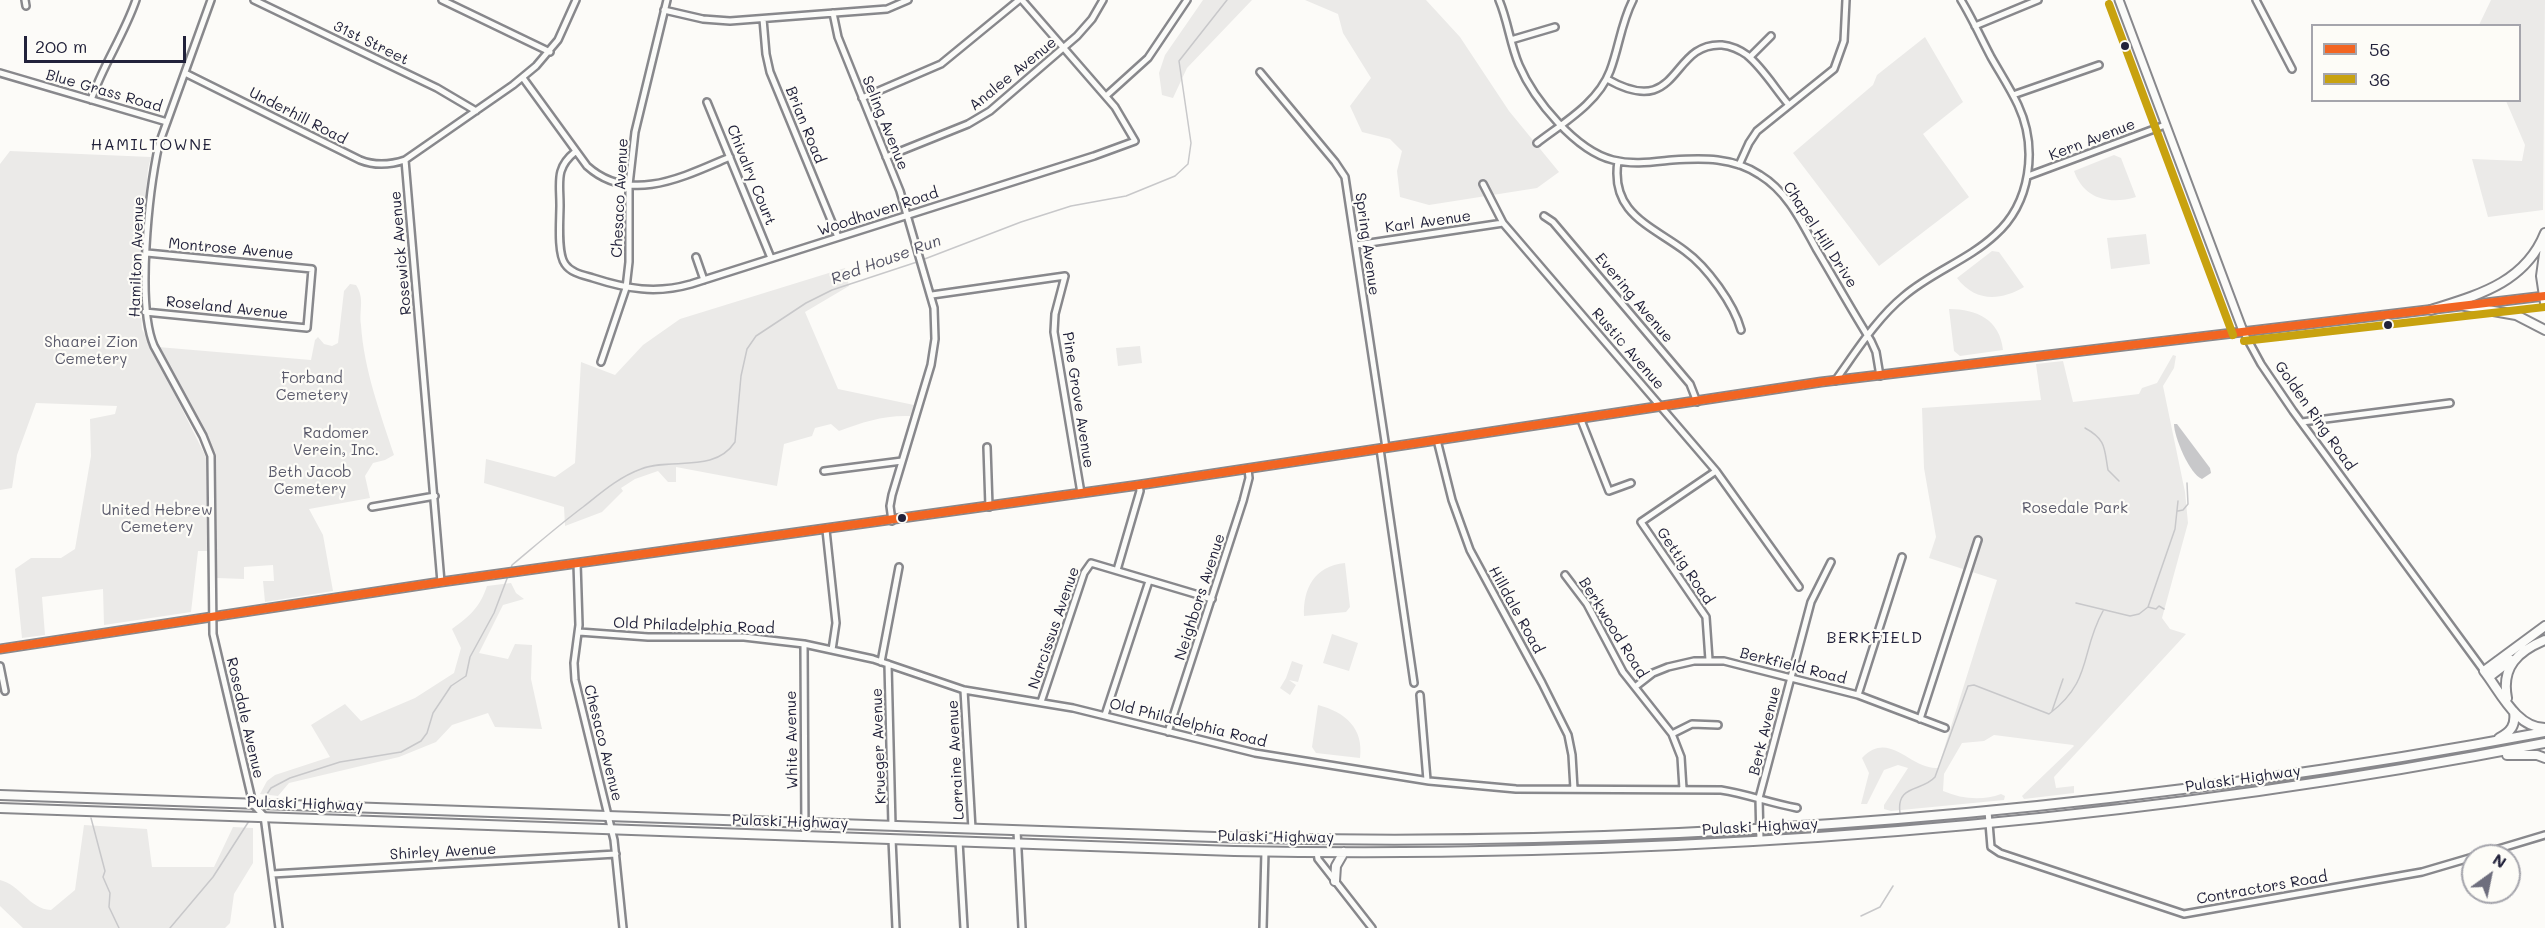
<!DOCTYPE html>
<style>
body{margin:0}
#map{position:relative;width:2545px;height:928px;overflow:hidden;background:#fcfbf8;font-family:Mali,sans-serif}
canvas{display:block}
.legend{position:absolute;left:2311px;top:24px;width:210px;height:78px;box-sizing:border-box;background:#fdfcf7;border:2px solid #a5a5ac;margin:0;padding:8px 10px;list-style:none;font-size:18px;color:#22223b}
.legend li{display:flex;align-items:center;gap:12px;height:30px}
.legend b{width:30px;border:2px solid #a5a5ac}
.north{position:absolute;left:2461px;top:844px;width:60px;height:60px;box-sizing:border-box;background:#fdfcf7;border:2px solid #a5a5ac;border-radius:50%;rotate:33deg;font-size:16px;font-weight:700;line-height:24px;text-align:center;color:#22223b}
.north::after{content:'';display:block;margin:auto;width:21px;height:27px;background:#6e6e7d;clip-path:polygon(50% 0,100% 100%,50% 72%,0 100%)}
.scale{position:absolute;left:24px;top:36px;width:162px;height:27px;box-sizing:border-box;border:3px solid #22223b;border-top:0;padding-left:8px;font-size:18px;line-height:21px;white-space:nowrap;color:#22223b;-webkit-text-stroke:4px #fdfcf7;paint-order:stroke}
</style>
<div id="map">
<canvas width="2545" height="928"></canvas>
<ul class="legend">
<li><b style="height:8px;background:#f26522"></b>56</li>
<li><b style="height:8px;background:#c8a20f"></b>36</li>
</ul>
<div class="north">N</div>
<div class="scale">200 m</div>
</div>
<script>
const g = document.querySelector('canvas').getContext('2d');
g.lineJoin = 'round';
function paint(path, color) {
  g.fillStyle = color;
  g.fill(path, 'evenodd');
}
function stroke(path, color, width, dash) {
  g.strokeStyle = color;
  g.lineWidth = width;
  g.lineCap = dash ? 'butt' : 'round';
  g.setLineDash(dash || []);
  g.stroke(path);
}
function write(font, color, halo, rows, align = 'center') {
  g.font = font + ' Mali,sans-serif';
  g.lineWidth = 4.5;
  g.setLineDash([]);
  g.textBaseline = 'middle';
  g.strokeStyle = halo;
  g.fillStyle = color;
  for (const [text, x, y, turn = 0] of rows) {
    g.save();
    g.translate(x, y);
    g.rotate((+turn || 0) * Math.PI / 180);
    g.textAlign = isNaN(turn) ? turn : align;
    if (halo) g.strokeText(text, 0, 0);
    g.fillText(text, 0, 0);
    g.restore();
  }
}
paint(new Path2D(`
 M1203 0H1252L1187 68 1173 98 1162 95 1159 73 1165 55Z
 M1305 0H1426L1460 37 1509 111 1559 172 1537 188 1429 205 1400 197 1397 171 1402 151 1390 139 1362 132 1350 106 1371 78 1343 33 1338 14Z
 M2491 0H2545L2543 210 2488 217 2472 159 2522 161 2525 145 2506 101 2520 100V26L2479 25Z
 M1925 37 1963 102 1923 134 1969 197 1879 266 1793 153 1873 85 1877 75Z
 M10 151 151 157 148 169 141 250 140 299 142 329 206 457 207 551H198L191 612 104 625 103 589 42 597 45 635 22 638 15 569 31 558H61L75 549 91 456 90 419 115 414 117 406 36 403 17 455 12 488 0 490V164Z
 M2114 155 2121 158 2136 197C2109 205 2084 199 2074 171Z
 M2146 234 2150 264 2111 269 2107 238Z
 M1992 251 1999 252 2024 287C2000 301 1975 302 1957 278Z
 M845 268 849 286 805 312 838 389 914 405 910 416C884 415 863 422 839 431L831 424 815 428 812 436 784 444 777 486 676 467V482H668L658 471 635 479 621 488 623 491 602 512 565 526 564 507 484 483 486 459 555 477 575 463 581 362 615 375 643 345 680 319Z
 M350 284 356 285C365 299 359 309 361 325 364 370 380 412 394 455L385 460 373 463 365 476 370 498 309 509 323 535 333 591 265 602 263 581H274L273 565 244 567V579L217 578 216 454 158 347 311 360 315 340 318 337 324 344 332 346 338 343 344 291Z
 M1949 309C1977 309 2000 320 2003 350L1960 356 1954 351Z
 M1140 346 1142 363 1118 366 1116 348Z
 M2173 355 2176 356 2174 368 2163 386 2185 492 2188 523 2162 618 2170 629 2186 634 2054 777 2056 788 2074 786V793L2024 799 2022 796 2074 746 2073 745 1994 735 1984 741 1962 743 1944 774 1943 791C1962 799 1982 801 2001 794L2005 796 2004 800 1891 811 1884 809V805L1908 768 1898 765 1884 770 1867 804H1861L1869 773 1862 758C1890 729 1910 770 1938 768L1997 580 1929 558 1936 537 1924 468 1922 408 2041 400 2036 364 2063 361 2073 402 2139 394 2142 388 2157 383Z
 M1345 563 1350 607 1346 612 1304 616C1303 589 1314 566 1345 563Z
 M511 583 516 593 524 599 503 605 479 653 508 659 515 644 532 645 531 679 542 729 495 727 488 713 452 725 436 742 399 757 289 783 278 796 260 794 267 781 275 775 330 757 311 725 345 704 361 721 415 698 454 673 461 648 452 629C470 616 480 607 487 586Z
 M1332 634 1358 643 1349 671 1323 663Z
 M1292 661 1303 665 1298 682 1289 680 1296 685 1290 695 1280 688 1286 678Z
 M1318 705C1345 712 1364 728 1360 758L1316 753 1312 747Z
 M84 825 147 829 152 867H214L233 827 253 828V863L234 894 230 923 225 928H23L0 906V880C21 885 29 909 51 910L75 890Z`), '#ebeae8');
paint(new Path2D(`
 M2174 424H2177L2210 468 2211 473 2202 479C2190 475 2174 437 2174 424Z`), '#c8c8ca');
stroke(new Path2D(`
 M922 260 1021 222 1071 206 1126 196 1175 176 1188 164 1191 143 1179 61 1227 0
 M2085 428C2107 440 2104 449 2108 470L2119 481
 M2178 511 2183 510 2188 504 2187 483
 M511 569 512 565C536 545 559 525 583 507 602 492 619 477 641 469 671 457 714 474 735 442L741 376 747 349 756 336 806 303 832 290 917 262
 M2076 603 2130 616 2139 614 2148 607 2175 529 2178 501
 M2148 607 2156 609 2159 606 2164 609
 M2052 711 2063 679
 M263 800 271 788 290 778 340 762 401 752 421 741 427 733 433 713 451 686 466 676 470 657 494 613 508 576
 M1900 813C1896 784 1922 792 1935 777L1968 686 1974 685 2049 714C2093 681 2080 652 2103 611
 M91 818 105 871 103 877 110 893 109 907 119 928
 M1861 916 1880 907 1893 886
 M170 928 213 877 249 821`), '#c8c8ca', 1.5);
const minor = new Path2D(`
 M25 0 26 6
 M211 0 159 144C149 190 136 304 154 346L203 436 211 456 213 634 253 804 264 816 279 928
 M254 0 437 88 476 111
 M442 0 550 52
 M1499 0C1508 21 1510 44 1519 65 1534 100 1576 151 1613 160 1633 165 1652 162 1672 160 1703 158 1733 157 1760 175 1788 192 1802 223 1817 250 1835 280 1852 311 1871 341L1876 352 1880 376
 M2256 0 2292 69
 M664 10 703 19 730 21 887 9 908 0
 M833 13 838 37 900 191 934 308 935 339 931 365 892 495 890 506 892 521
 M763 19 766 54 770 72 838 237
 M1975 26 2038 0
 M1511 40 1555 27
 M1750 57 1771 36
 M1260 72 1335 162 1345 177 1386 448
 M0 73 167 122
 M185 73 360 160C375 166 390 165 405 160L513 85 536 66 558 40 576 0
 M523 78 587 166C630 205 685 176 730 157
 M1607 79C1681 121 1669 42 1722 45 1731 46 1740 50 1747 55 1763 68 1776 90 1789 105
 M2013 95 2099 65
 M1106 96 1148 58 1187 0
 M862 98 941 64 1019 0
 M91 100C103 65 124 35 136 0
 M707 102 771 258
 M1537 143C1563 123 1598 103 1610 71 1619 48 1621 23 1633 0
 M575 152C555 168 560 182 560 205 560 220 557 253 565 264 571 273 583 275 593 278 627 289 656 294 691 284L1094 156 1135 141 1115 107 1022 0
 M886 157 968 124 990 111 1077 36 1092 19 1103 0
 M405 160 441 582
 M1618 161C1610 213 1650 225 1685 251 1707 267 1734 304 1741 330
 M1739 165 1749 143 1757 131 1834 69 1844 41 1846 0
 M2028 176 2165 125
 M1483 184 1503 223 1716 471 1799 587
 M1544 216 1553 222 1690 384 1697 402
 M1356 245 1503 223
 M696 257 704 280
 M932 295 1065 276 1055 314 1054 332 1081 493
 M145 312 307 328 312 269 147 253
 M2243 331 2261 364 2293 411 2484 671
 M601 362 626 288 629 262V185L635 132 667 0
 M1835 381C1856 352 1876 319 1904 296 1932 272 1968 260 1995 235 2031 203 2038 148 2018 105 2010 88 2000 73 1991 57 1981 38 1972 18 1961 0
 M1581 420 1609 491 1631 483
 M2302 422 2450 403
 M1437 440 1452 500 1470 550 1542 683 1568 735 1572 755 1574 789
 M987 447 989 507
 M1380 449 1414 683
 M824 471 902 461
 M372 507 435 496
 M826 530 836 623 832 650
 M577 563 579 625 574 663 575 680 614 840 623 928
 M1117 570 1140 491 1139 485
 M1565 575 1587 604 1623 672 1672 734 1681 757 1683 789
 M579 632 648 637H744L804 644 873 659 964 690 1073 708 1255 753 1429 781 1516 789 1721 790C1747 794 1770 803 1797 808
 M804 644 805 836
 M1709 660 1706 617 1641 522 1716 471
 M881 662 899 567
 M888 664 892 826
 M0 666 5 691
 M1635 687 1653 673 1668 667 1694 661H1724L1858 695 1945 728
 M964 690 972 829
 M1420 695 1427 780
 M1858 695 1902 557
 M1041 702 1084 573 1091 563 1212 599
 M1105 715 1149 581
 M1920 719 1978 540
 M1168 732 1243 501 1249 478 1248 469
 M1672 734 1692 724 1718 725
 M1988 811 1991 847 2000 853 2184 914 2422 872 2473 857
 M1017 831 1022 928
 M892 839 896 928
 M959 841 964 928
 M1760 841 1759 798 1811 602 1831 562
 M1317 852 1318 859 1372 928
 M2475 856 2545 835
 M272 874 616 854
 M1263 928 1265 851`);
const major = new Path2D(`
 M2119 0 2243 331
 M0 649 441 582 1139 485 1821 382 2545 296`);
const highway = new Path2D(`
 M2545 247 2541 276 2545 303
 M2465 306 2516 315 2545 330
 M2431 310C2478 295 2525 283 2545 233
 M2545 626 2484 671C2500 691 2516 728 2545 728
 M2489 677 2511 660
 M2507 698C2501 667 2518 651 2545 640
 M2499 738C2511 732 2516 725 2514 712
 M2507 755H2537L2545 758
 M0 795 1215 837C1660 850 2107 814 2545 732
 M0 808 1234 851C1673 859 2114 827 2545 743
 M1335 881 1336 866 1344 852`);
stroke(minor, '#88888c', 10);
stroke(major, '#88888c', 11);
stroke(highway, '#88888c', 12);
stroke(minor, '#fbfbf9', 5);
stroke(major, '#fbfbf9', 7);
stroke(highway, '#fbfbf9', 8);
stroke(new Path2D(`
 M0 649 441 582 1139 485 1821 382 2545 296`), '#f26522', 8);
stroke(new Path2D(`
 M2109 4 2233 335
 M2244 341 2545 307`), '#c8a20f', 8);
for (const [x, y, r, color] of [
 [2125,46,5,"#22223b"],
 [2388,325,5,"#22223b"],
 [902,518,5,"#22223b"]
]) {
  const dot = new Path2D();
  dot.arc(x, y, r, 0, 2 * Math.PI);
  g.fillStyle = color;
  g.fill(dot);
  stroke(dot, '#fdfcf7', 2);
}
write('15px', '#22223b', '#fdfcf7', [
 ["31st Street",371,43,26],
 ["Analee Avenue",1013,74,-39],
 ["Blue Grass Road",104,91,16],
 ["Underhill Road",298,116,27],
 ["Seling Avenue",885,123,68],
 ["Brian Road",805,125,68],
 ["Kern Avenue",2092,140,-21],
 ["Chivalry Court",751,175,68],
 ["Chesaco Avenue",620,198,-87],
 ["Woodhaven Road",878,212,-18],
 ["Karl Avenue",1428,222,-8],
 ["Chapel Hill Drive",1820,235,57],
 ["Spring Avenue",1367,244,82],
 ["Montrose Avenue",231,249,5],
 ["Rosewick Avenue",401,253,-95],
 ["Hamilton Avenue",137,257,-88],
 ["Evering Avenue",1634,298,50],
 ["Roseland Avenue",227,308,6],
 ["Rustic Avenue",1628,349,49],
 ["Pine Grove Avenue",1078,400,81],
 ["Golden Ring Road",2315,416,55],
 ["Gettig Road",1685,566,56],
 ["Neighbors Avenue",1200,597,-72],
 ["Hilldale Road",1516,610,61],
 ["Old Philadelphia Road",694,626,2],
 ["Narcissus Avenue",1054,628,-71],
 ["Berkwood Road",1613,628,58],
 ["Berkfield Road",1793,666,14],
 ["Rosedale Avenue",245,718,77],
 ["Old Philadelphia Road",1188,723,14],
 ["Berk Avenue",1765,731,-76],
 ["White Avenue",792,740,-91],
 ["Chesaco Avenue",603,743,76],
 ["Krueger Avenue",879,746,-92],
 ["Lorraine Avenue",956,760,-93],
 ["Pulaski Highway",2243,779,-8],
 ["Pulaski Highway",305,804,2],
 ["Pulaski Highway",790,822,2],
 ["Pulaski Highway",1760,827,-3],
 ["Pulaski Highway",1276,837,1],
 ["Shirley Avenue",443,852,-3],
 ["Contractors Road",2262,888,-10]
]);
write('15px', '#5a5a6b', '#fdfcf7', [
 ["Shaarei Zion",91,342],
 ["Cemetery",91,359],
 ["Forband",312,378],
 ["Cemetery",312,395],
 ["Radomer",336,433],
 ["Verein, Inc.",336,450],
 ["Beth Jacob",310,472],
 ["Cemetery",310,489],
 ["Rosedale Park",2075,508],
 ["United Hebrew",157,510],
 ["Cemetery",157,527]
]);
g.letterSpacing = '1.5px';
write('16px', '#22223b', '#fdfcf7', [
 ["HAMILTOWNE",152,145],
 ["BERKFIELD",1875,638]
]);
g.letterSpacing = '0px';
write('italic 16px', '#545466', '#fdfcf7', [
 ["Red House Run",886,260,-20]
]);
</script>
